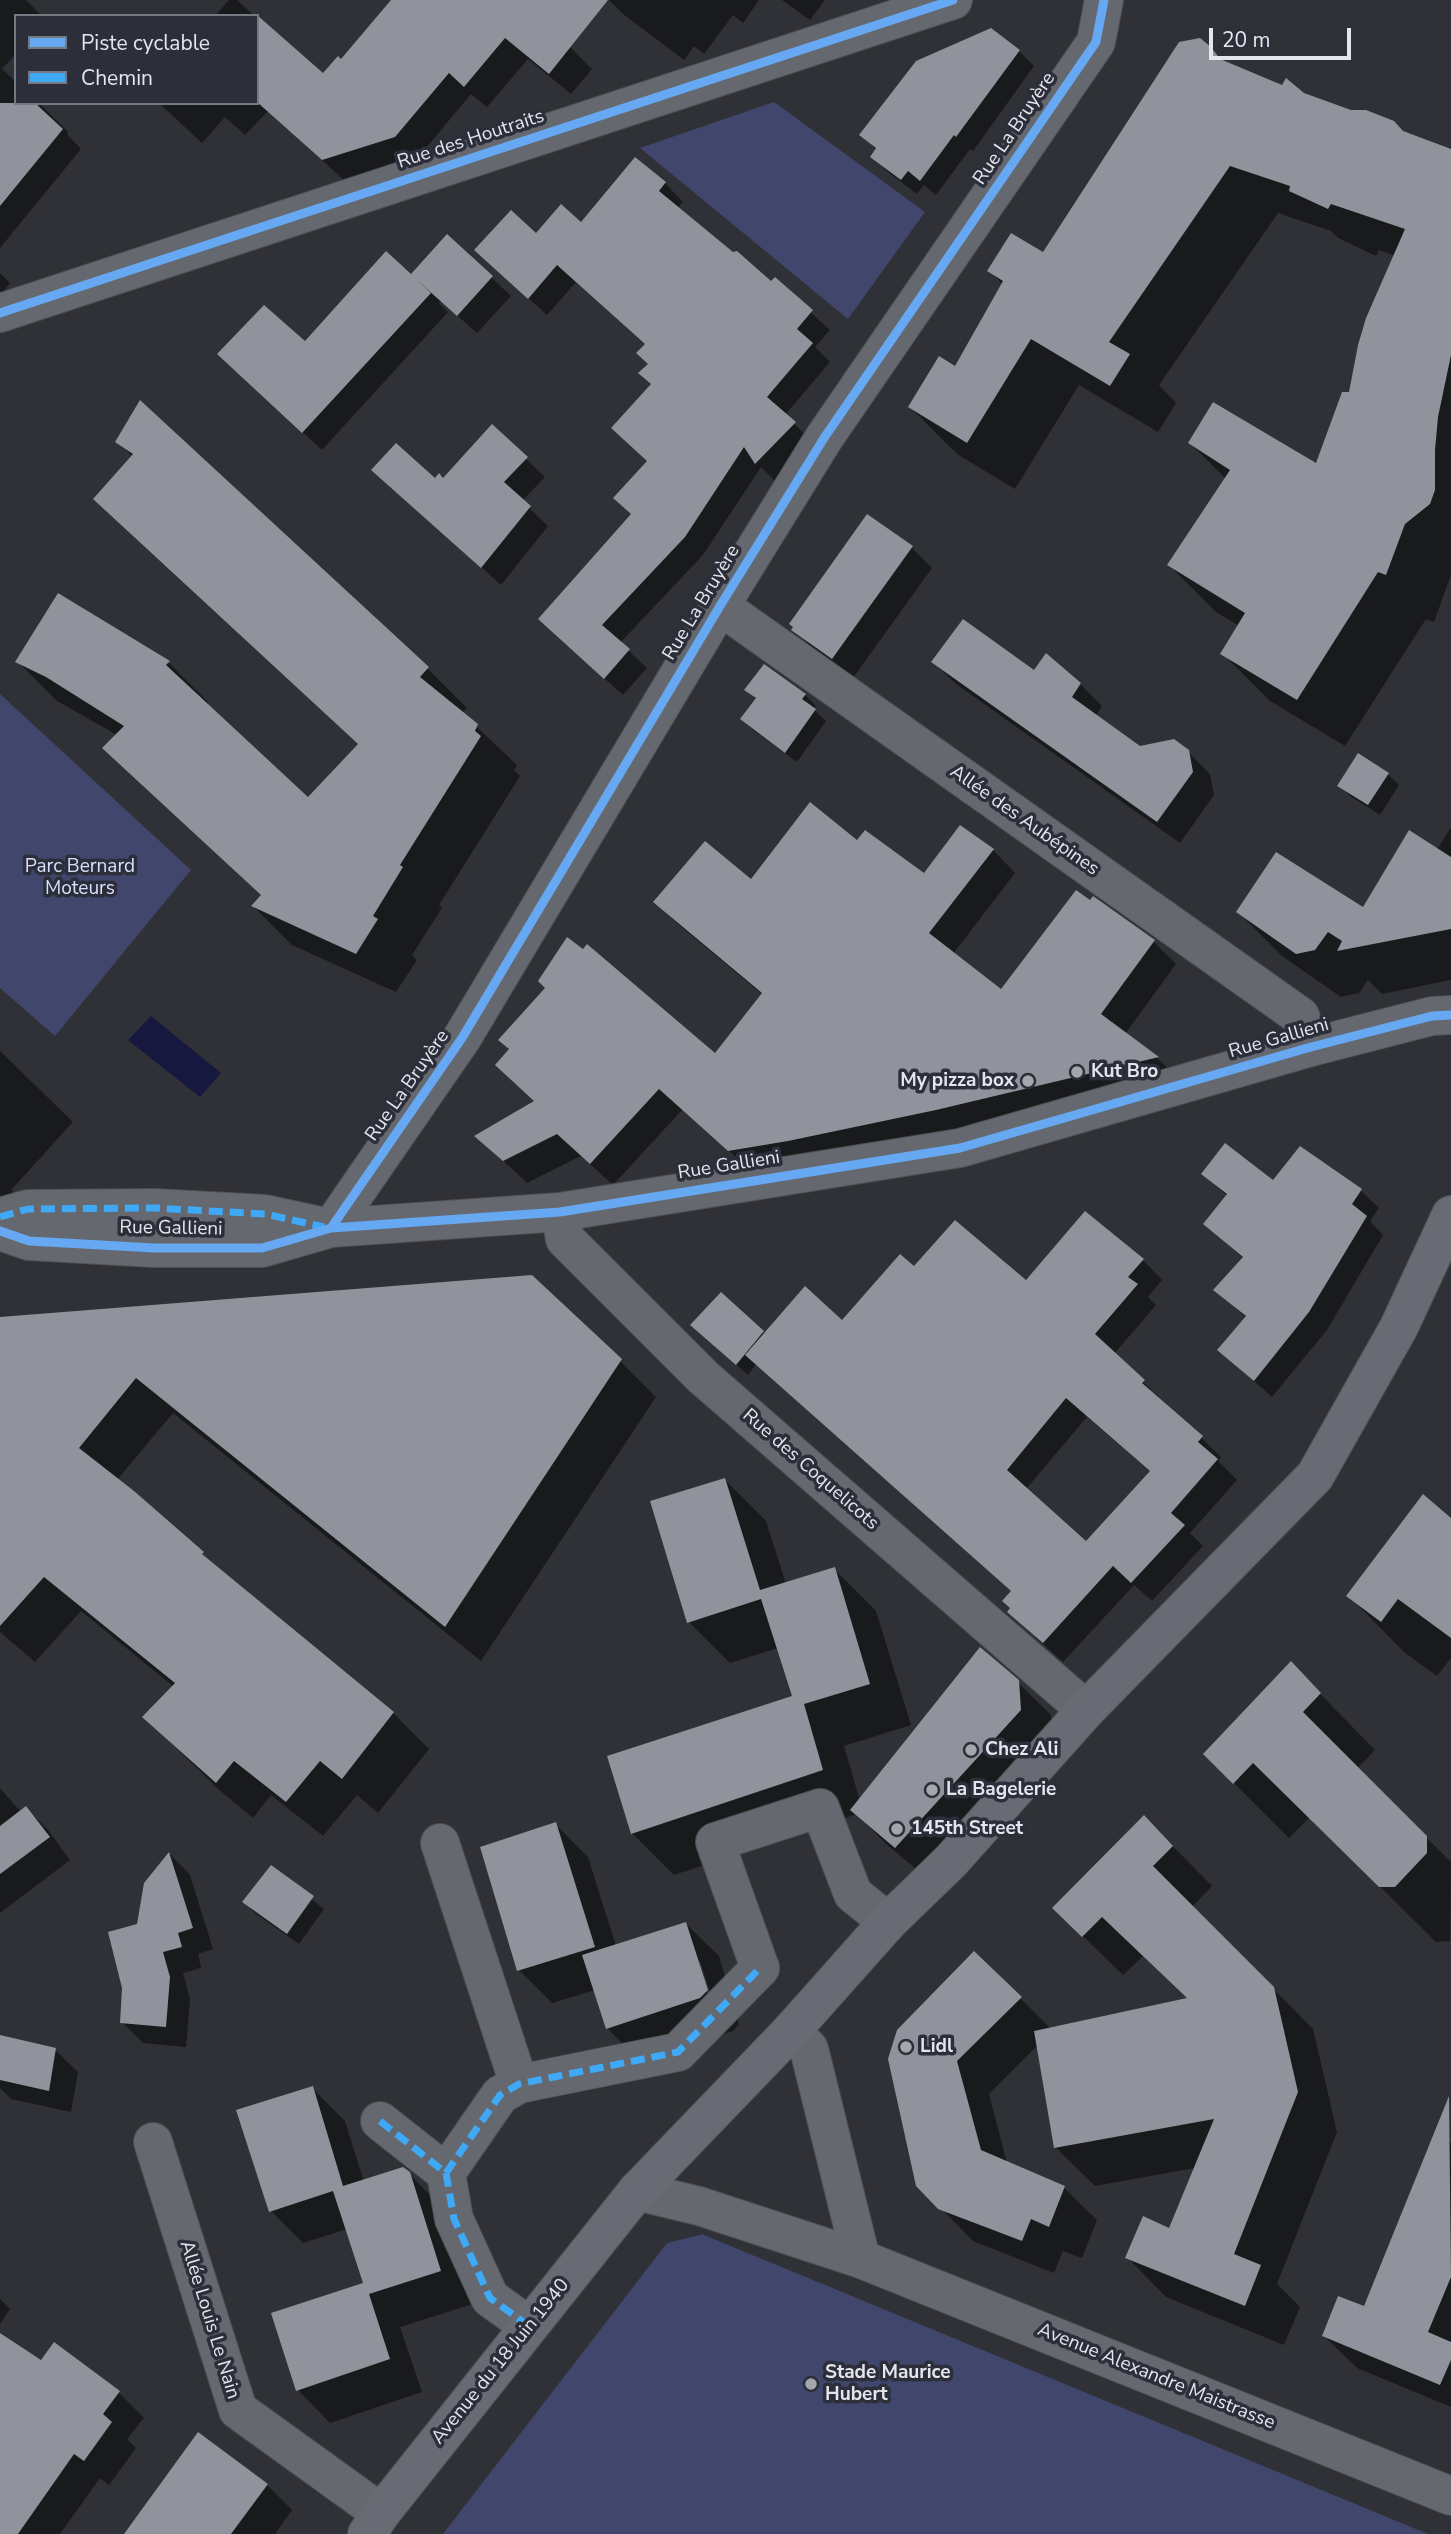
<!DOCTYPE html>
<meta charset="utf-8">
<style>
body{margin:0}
#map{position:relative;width:1451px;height:2534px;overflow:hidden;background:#303136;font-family:"Nunito Sans",sans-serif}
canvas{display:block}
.legend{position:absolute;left:14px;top:14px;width:245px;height:91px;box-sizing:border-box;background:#2c2f3a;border:2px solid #767882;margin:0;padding:9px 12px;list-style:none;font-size:21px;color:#e4e6ed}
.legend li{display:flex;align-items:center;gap:14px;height:35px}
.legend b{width:35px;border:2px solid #767882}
.scale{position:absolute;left:1209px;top:28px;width:142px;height:32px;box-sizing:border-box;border:4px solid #e4e6ed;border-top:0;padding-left:9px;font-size:21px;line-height:24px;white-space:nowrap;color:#e4e6ed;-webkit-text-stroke:5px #2c2f3a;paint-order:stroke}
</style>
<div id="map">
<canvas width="1451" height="2534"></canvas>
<ul class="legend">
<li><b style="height:9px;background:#66a8f1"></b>Piste cyclable</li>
<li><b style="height:9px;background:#3fa9f5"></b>Chemin</li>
</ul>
<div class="scale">20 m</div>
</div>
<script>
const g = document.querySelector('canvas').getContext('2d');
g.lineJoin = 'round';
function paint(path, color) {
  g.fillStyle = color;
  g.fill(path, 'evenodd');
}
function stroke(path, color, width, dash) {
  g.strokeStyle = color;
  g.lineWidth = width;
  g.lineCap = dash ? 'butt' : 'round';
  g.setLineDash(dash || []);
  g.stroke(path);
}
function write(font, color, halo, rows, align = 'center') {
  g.font = font + ' "Nunito Sans",sans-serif';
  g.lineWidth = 7;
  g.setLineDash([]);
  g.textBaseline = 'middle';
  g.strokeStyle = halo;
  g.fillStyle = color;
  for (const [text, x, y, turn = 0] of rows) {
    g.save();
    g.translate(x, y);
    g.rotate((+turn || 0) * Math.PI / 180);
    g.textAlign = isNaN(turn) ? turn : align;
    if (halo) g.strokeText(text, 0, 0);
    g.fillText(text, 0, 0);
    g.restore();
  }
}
paint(new Path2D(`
 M774 102 925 212 848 319 640 148Z
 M0 694 191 870 55 1036 0 988Z
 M704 2234V2235L1428 2534H443L667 2243Z`), '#41476c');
paint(new Path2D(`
 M151 1016 221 1073 200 1097 128 1040Z`), '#16183f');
paint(new Path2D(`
 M0 0H26L42 16H16V54L2 69 16 82V103H39L68 132 67 134 81 149 0 248Z
 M229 0H237L255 16H215Z
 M403 0H503L570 47 592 69 571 94 528 59 487 107 471 94 417 159 345 181 268 111 245 135 225 117 202 143 159 103H257V18L323 76Z
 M609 0H759L743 23 733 15 704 54 694 46 684 60 623 14Z
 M782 0H825L810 20Z
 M1210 48 1224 63 1451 150V575L1434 622 1426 619 1345 746 1270 701 1222 653 1239 626 1216 612 1169 565 1226 479 1190 443 1317 465 1350 394 1395 256 1379 250 1376 256 1338 238 1331 231 1278 213 1159 385 1176 403 1158 432 1079 385 1015 489 957 454 910 407 956 369 1003 285 990 271 1043 254Z
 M1019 51 1034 66 973 151 970 149 936 195 924 185 917 194 888 172 872 157 877 150 862 135Z
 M665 183 683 202 677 209 771 284 775 280 830 330 815 347 830 362 785 415 813 442 775 481 761 467 703 555 620 643 647 668 623 695 558 637 633 515 649 462 652 385 646 345 576 282 547 315 495 268 537 235 581 224Z
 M447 236 511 296 477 333 441 301 439 303 448 312 322 450 238 373 305 344 411 277Z
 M0 273 10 283 0 296Z
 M141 403 428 669 467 708 462 713 517 765 514 770 520 776 439 905 442 908 412 955 417 960 396 992 292 945 253 906 262 896 105 748 117 735 57 701 18 662 58 596 169 663 208 702 206 704 308 800 359 745 135 538 95 499 133 457 118 442Z
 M492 427 545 477 522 501 548 526 501 585 374 470 443 480Z
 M912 548 932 568 853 678 814 650 794 629Z
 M933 662 1080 684 1102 706 1096 716 1140 748 1187 751 1210 774 1214 795 1180 843 956 684Z
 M747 690 805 695 816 706 813 709 826 721 797 762 753 730 742 719 757 700Z
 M1388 774 1399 785 1380 815 1350 796 1340 785Z
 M1451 827V980L1382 994 1368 980 1359 993 1341 997 1282 956 1238 912 1363 909 1437 850Z
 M858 842 925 875 993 850 1015 873 953 954 1001 992 1154 942 1176 964 1125 1034 1157 1058 1179 1079 960 1132 753 1172 682 1110 613 1185 581 1156 527 1183 477 1136 536 1102 715 1056 763 995 678 924 655 902 751 882Z
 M0 1051 73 1122 12 1189 13 1205 0 1204Z
 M1301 1148 1361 1191 1379 1208 1370 1221 1383 1235 1327 1330 1272 1397 1219 1350 1246 1318 1216 1289 1244 1259 1205 1224 1227 1196 1203 1173 1274 1183Z
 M1143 1260 1162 1280 1148 1297 1156 1305 1114 1354 1221 1457 1218 1461 1237 1480 1190 1533 1203 1546 1152 1601 1134 1585 1063 1662 1009 1612 1012 1609V1592L756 1364 748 1375 703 1336 721 1295 765 1334 843 1323 914 1268 1026 1282ZM1087 1417 1151 1472 1086 1544 1026 1489Z
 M0 1318 620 1361 656 1397 481 1661 173 1413 117 1480 222 1573 393 1713 429 1749 378 1813 357 1795 323 1836 271 1795 253 1818 217 1788 145 1717 174 1687 81 1611 35 1662 0 1632Z
 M725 1480 766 1521 786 1584 834 1569 876 1611 911 1725 844 1746 860 1801 1017 1682 1051 1715 1053 1743 928 1879 885 1843 857 1814 674 1875 632 1833 794 1698 778 1648 730 1663 689 1622Z
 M1451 1520V1658L1437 1676 1404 1652 1349 1596Z
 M1291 1664 1375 1750 1357 1769 1451 1862 1450 1941 1436 1942 1310 1817 1289 1838 1205 1754Z
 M0 1788 21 1812 26 1808 48 1830 70 1860 0 1913Z
 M1144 1817 1212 1886 1192 1907 1313 2029 1337 2132 1277 2284 1300 2307 1284 2345 1166 2297 1127 2257 1170 2231 1195 2168 1095 2186 1055 2147 1038 2045 989 2094 1007 2163 1064 2188 1097 2220 1082 2258 1063 2251 1054 2273 973 2241 918 2185 890 2060 1020 1998 1051 2029 1189 2000 1143 1956 1123 1975 1054 1908Z
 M555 1824 588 1857 616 1946 686 1924 719 1956 739 2024 733 2031 640 2061 607 2028 595 1990 552 2003 519 1970ZM697 1961H700L712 1998 709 1999Z
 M170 1854 190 1875 213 1949 198 1954 201 1968 183 1973 190 1999 186 2047 143 2043 122 2022 138 1926Z
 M271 1867 324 1909 299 1944 255 1913 244 1902Z
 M0 2037 55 2050 78 2072 71 2112 11 2099 0 2088Z
 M312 2088 345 2121 364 2182 409 2174 442 2207 473 2304 400 2327 422 2392 330 2423 298 2390 365 2285 347 2229 303 2243 271 2211Z
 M1445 2140 1451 2143V2407L1357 2368 1324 2336 1365 2309Z
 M0 2299 10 2309 0 2324Z
 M119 2393 144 2418 127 2439 136 2448 109 2485 100 2478 60 2534H0V2419Z
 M267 2485 292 2510 275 2534H126Z`), '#0007');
paint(new Path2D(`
 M391 0H608L549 74 505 38 464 87 449 73 395 137 322 160 257 102V15L323 73 338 56 341 59Z
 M991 28 1020 50 956 137 954 135 920 181 908 171 901 180 870 157 876 148 859 135 916 61Z
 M1200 38 1211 47 1220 59 1282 85 1286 78 1304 93 1351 110H1366L1394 121 1403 131 1451 149V355L1438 417 1435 450V490L1430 504 1405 524 1386 575 1378 572 1297 700 1220 654 1245 613 1167 565 1230 470 1188 443 1213 402 1316 463 1342 392H1349L1358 345 1366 318 1405 229 1331 204 1328 209 1289 191 1290 186 1230 166 1109 342 1130 354 1110 386 1031 339 967 443 908 407 939 356 955 366 1003 281 987 271 1011 233 1043 252 1179 42Z
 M0 103H35L63 129 0 206Z
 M635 157 666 182 659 191 733 252 737 251 771 281 775 277 813 310 797 329 813 343 767 397 796 422 755 464 744 447 685 537 602 625 630 649 604 679 538 619 631 514 613 498 647 461 611 428 651 384 638 373 648 364 636 353 645 344 557 265 528 299 474 250 511 210 536 233 561 204 581 222Z
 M447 234 493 276 457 316 416 279 431 293 302 433 217 354 264 305 305 341 386 251 411 274Z
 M140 400 429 667 420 677 478 724 475 731 481 736 400 865 403 867 373 916 378 919 356 954 251 906 261 895 102 748 124 726 46 677 15 662 58 593 170 661 166 665 308 797 358 744 93 499 133 454 115 442Z
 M492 424 528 457 504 482 531 506 481 568 371 470 396 443 435 478 439 473 443 478Z
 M867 514 913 546 832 659 791 630 793 627 789 624Z
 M963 619 1034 670 1046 653 1081 683 1072 697 1140 746 1174 739 1189 750 1193 772 1157 822 931 662Z
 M764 664 806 694 802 699 816 709 785 753 740 719 756 698 744 690Z
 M1358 753 1389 773 1368 805 1337 786Z
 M810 802 857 840 865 830 924 873 960 825 994 849 929 933 1001 989 1076 890 1090 900 1093 896 1155 940 1101 1014 1159 1057 936 1110 788 1141 728 1151 659 1089 590 1164 557 1134 503 1161 474 1136 534 1101 495 1065 509 1049 498 1040 545 988 538 981 567 937 583 949 587 944 715 1053 762 993 653 902 705 841 751 879Z
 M1409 830 1451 857V929L1337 951 1342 941 1328 932 1315 950 1296 954 1236 912 1276 852 1363 907Z
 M1225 1143 1273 1180 1300 1146 1362 1189 1352 1204 1367 1216 1309 1312 1254 1381 1217 1350 1246 1316 1213 1290 1243 1257 1203 1224 1227 1194 1201 1174Z
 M1085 1211 1144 1259 1128 1277 1138 1284 1095 1334 1145 1380 1142 1383 1203 1436 1198 1442 1218 1459 1171 1513 1185 1525 1131 1583 1113 1566 1043 1643 1007 1612 1010 1608 1002 1601 1011 1591 745 1355 805 1286 842 1320 900 1254 914 1266 955 1220 1026 1280ZM1066 1398 1150 1471 1086 1541 1007 1470Z
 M532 1275 622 1359 445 1627 136 1378 79 1448 134 1491 204 1552 202 1554 394 1712 342 1779 320 1761 286 1802 234 1761 216 1783 142 1717 175 1683 44 1577 0 1626V1317Z
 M721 1292 764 1331 736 1365 690 1325Z
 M725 1478 760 1590 835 1567 870 1684 804 1704 823 1770 631 1834 607 1756 792 1696 761 1599 687 1623 650 1501Z
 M1423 1494 1451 1518V1638L1398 1599 1381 1622 1346 1596Z
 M980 1647 1019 1680 1021 1710 895 1848 850 1810Z
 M1291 1661 1321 1693 1303 1712 1427 1836V1853L1395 1887H1379L1253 1763 1233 1784 1203 1754Z
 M26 1806 50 1837 0 1874V1826Z
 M1144 1815 1173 1846 1153 1866 1274 1987 1298 2092 1234 2254 1261 2265 1245 2306 1125 2258 1143 2216 1169 2228 1214 2119 1054 2148 1034 2031 1187 1998 1102 1917 1082 1937 1052 1908Z
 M556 1822 595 1947 517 1971 480 1847Z
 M169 1852 193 1928 178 1933 182 1947 163 1952 170 1977 166 2027 120 2023 122 1988 108 1932 137 1924 144 1883Z
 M271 1865 314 1896 287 1934 242 1902Z
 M686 1922 708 1990 700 1998 606 2029 582 1955Z
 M974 1951 1022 1997 957 2061 981 2150 1065 2186 1049 2227 1031 2219 1022 2241 938 2209 916 2186 888 2059 897 2030Z
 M0 2035 56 2048 49 2091 0 2080Z
 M313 2086 343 2186 403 2167 410 2172 441 2271 369 2294 390 2359 296 2391 271 2313 363 2283 333 2191 269 2212 236 2110Z
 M1449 2096 1451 2277 1428 2332 1451 2342V2360L1440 2385 1322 2336 1338 2296 1364 2306Z
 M0 2333 41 2360 54 2342 120 2391 103 2414 112 2422 84 2461 74 2454 18 2534H0Z
 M198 2432 268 2484 231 2534H124Z`), '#91939c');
const pedestrian = new Path2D(`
 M380 2121 446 2173 454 2219 490 2298 529 2326
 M446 2173 500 2095 519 2084 678 2052 760 1968`);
const minor = new Path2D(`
 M0 313 953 0
 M720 606 1300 1016 1311 1047
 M560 1212 565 1239 703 1377 1086 1710
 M0 1217 28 1209 154 1208 265 1214 325 1227
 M331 1228 462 1038 720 606 824 438 1096 42 1104 0
 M0 1231 29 1241 154 1248H262L331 1228 560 1212 960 1148 1311 1047 1432 1016 1451 1015
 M440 1843 519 2084
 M760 1968 715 1842 820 1808 853 1894 888 1922
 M791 2031 809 2049 861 2259
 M153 2142 238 2410 381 2513
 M637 2191 699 2206 861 2259 1451 2496`);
const secondary = new Path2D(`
 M367 2534 381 2513 637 2191 791 2031 888 1922 951 1861 1086 1710 1315 1476 1399 1327 1451 1215`);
stroke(pedestrian, '#4e4f52', 40);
stroke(minor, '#4e4f52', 40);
stroke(secondary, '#4e4f52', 40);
stroke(pedestrian, '#666870', 38);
stroke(minor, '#666870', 38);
stroke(secondary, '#686b73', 38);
stroke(new Path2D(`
 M0 1217 28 1209 154 1208 265 1214 324 1227
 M380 2121 446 2173 454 2219 490 2298 529 2326
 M446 2173 500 2095 519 2084 678 2052 760 1968`), '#3fa9f5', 7, [14, 7]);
stroke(new Path2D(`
 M0 313 953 0
 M331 1228 462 1038 720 606 824 438 1096 42 1104 0
 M0 1231 29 1241 154 1248H262L331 1228 560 1212 960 1148 1311 1047 1432 1016 1451 1015`), '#66a8f1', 9);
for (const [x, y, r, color] of [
 [1077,1072,7,"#a5a7ad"],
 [1028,1081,7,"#a5a7ad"],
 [971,1750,7,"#a5a7ad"],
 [932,1790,7,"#a5a7ad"],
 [897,1829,7,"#a5a7ad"],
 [906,2047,7,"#a5a7ad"],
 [811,2384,7,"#a5a7ad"]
]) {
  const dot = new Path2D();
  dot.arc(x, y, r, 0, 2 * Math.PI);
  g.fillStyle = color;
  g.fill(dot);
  stroke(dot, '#2c2f3a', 2.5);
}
write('19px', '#e4e6ed', '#2c2f3a', [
 ["Rue La Bruyère",1015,129,-56],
 ["Rue des Houtraits",471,140,-18],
 ["Rue La Bruyère",702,603,-59],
 ["Allée des Aubépines",1024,821,35],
 ["Rue Gallieni",1279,1039,-16],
 ["Rue La Bruyère",408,1086,-55],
 ["Rue Gallieni",729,1166,-9],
 ["Rue Gallieni",171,1229,1],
 ["Rue des Coquelicots",810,1470,41],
 ["Allée Louis Le Nain",209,2320,73],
 ["Avenue du 18 Juin 1940",501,2362,-51],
 ["Avenue Alexandre Maistrasse",1156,2377,22]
]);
write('19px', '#d8dfff', '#2c2f3a', [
 ["Parc Bernard",80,867],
 ["Moteurs",80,889]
]);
write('bold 19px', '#e4e6ed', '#2c2f3a', [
 ["Kut Bro",1091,1072],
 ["My pizza box",1014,1081,"right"],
 ["Chez Ali",985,1750],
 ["La Bagelerie",946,1790],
 ["145th Street",911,1829],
 ["Lidl",920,2047],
 ["Stade Maurice",825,2373],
 ["Hubert",825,2395]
], 'left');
</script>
